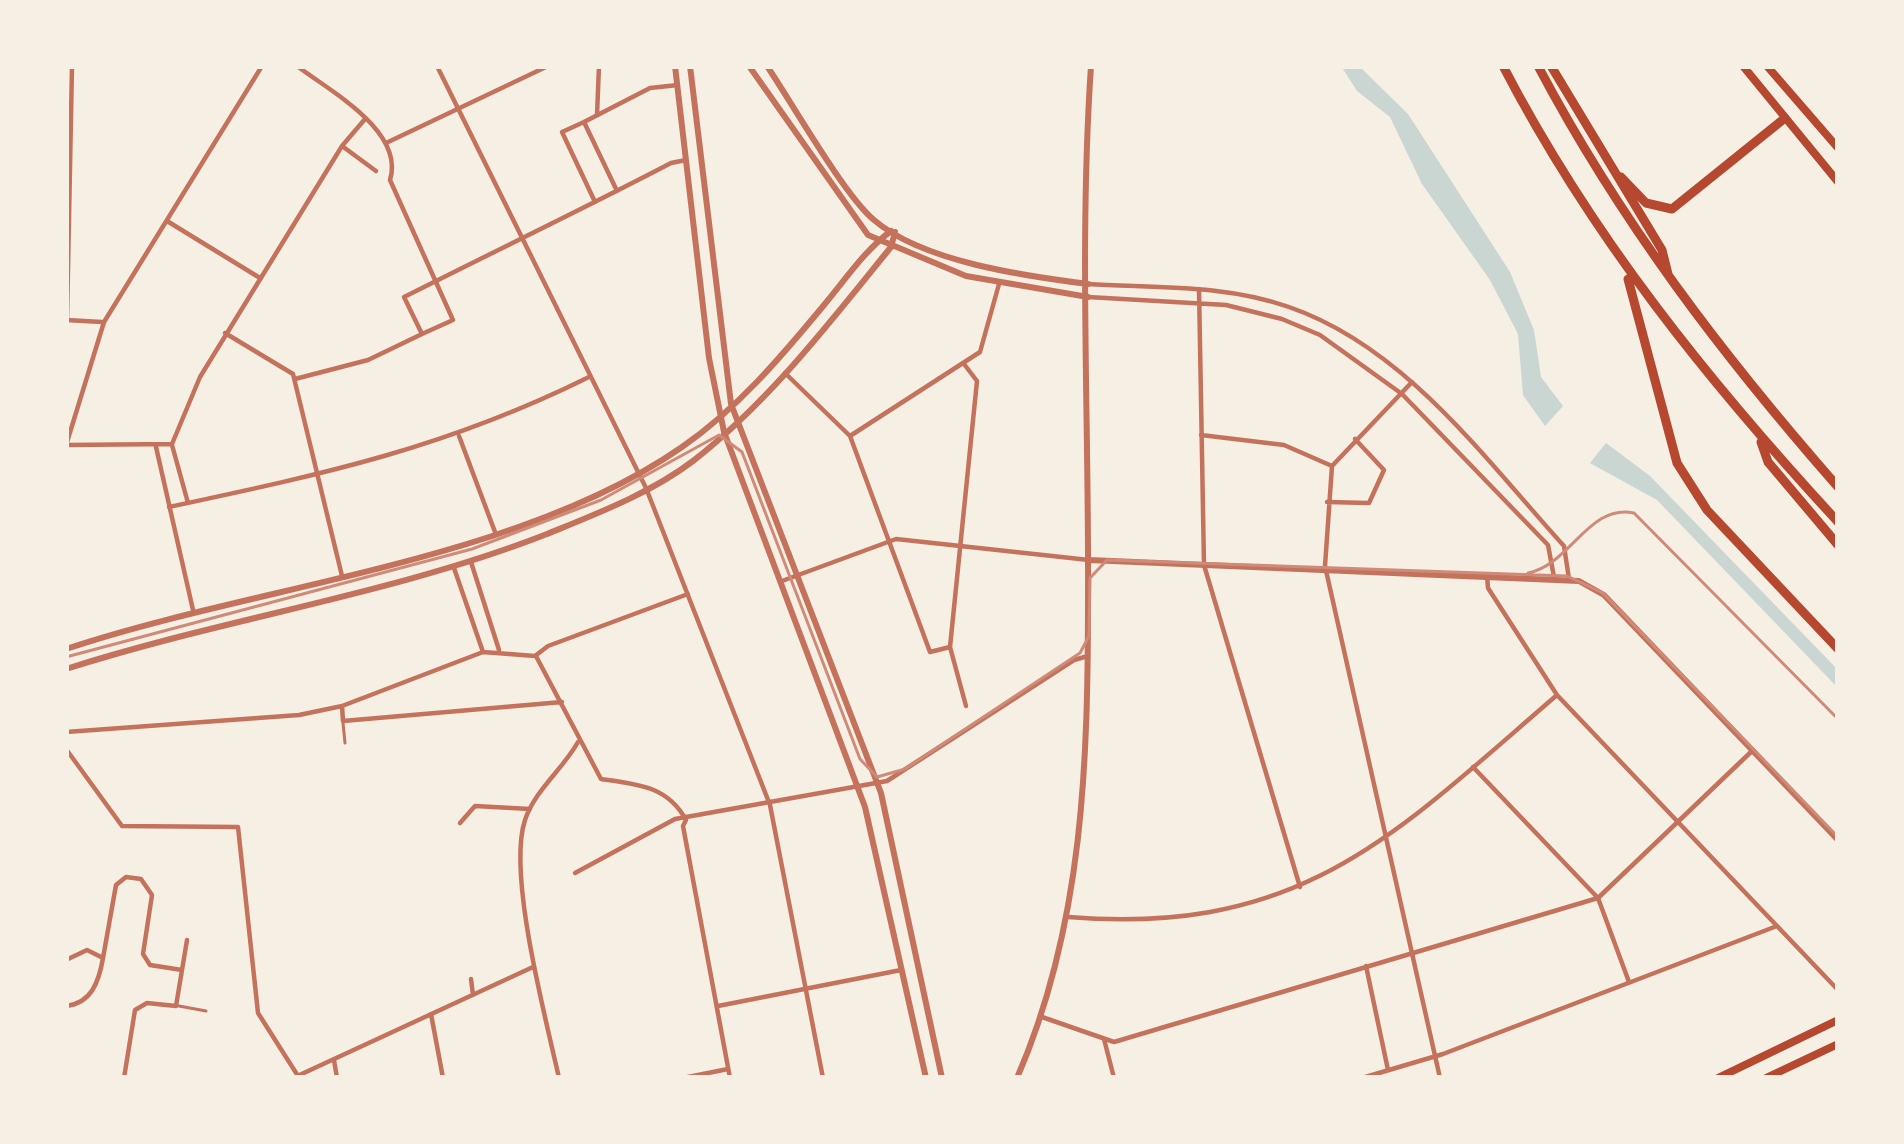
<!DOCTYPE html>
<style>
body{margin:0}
#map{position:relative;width:1904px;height:1144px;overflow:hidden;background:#f6efe4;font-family:"Source Serif 4",serif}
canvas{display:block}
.frame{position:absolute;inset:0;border:69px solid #f6efe4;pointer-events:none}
</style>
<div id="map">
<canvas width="1904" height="1144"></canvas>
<div class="frame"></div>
</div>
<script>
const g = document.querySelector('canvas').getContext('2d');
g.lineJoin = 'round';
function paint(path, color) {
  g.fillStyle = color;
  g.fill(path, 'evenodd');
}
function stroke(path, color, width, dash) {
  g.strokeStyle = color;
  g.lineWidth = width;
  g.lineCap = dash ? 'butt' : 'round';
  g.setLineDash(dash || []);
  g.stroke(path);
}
paint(new Path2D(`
 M1341 66H1359L1408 114 1510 272 1534 330 1541 377 1563 406 1545 426 1523 395 1518 334 1490 280 1422 184 1390 117 1357 91Z
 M1606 443 1650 476 1838 670V688L1657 500 1590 463Z`), '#c9d6d2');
stroke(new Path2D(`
 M343 723 345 743
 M179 1006 206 1011`), '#c5725c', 3);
stroke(new Path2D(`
 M597 115 599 66
 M584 122 562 132 595 202
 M617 191 584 122 650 88 678 85`), '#c5725c', 4.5);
stroke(new Path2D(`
 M297 66C330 91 405 131 390 180L453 320 422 334 404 297C493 252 583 209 671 163L686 160
 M437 66 646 488 770 805 823 1078
 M386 143 548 66
 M342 146 376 171
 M167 221 260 278
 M1088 284C1155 288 1224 284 1289 307 1405 347 1484 458 1564 546L1569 579
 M1199 289 1204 565 1300 887
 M1088 297 1226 305 1282 319 1320 335 1402 394 1548 545 1554 577
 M66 320 102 322
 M67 320 72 66
 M225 333 293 374 342 576
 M66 348V335
 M964 364 977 381 950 647 966 706
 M785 373 850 436 930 652 950 647
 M295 379 368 360 422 334
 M1412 382 1332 466 1325 566 1440 1078
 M1201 435 1284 445 1332 466
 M459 436 495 532
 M850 436 980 352 999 284
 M67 442 104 322 262 66
 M66 445 172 444 200 377 342 146 365 119
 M172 445 188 503
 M156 447 193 610
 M1327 502 1369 503 1384 470 1355 439
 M169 507C323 474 446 448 589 377
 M471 562 499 650
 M454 568 483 652
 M1487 575 1488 588 1557 695 1838 990
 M782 581 896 539 1089 560
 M535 656 548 646 688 594
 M537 658 601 779C637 784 668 786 686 820
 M342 706 343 721 562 702
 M66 732 299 715 342 706 483 652 535 656
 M66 749 122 826 238 827 258 1013 298 1076
 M1473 767 1598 898 1629 982
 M686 820 683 826 730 1078
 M460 823 475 806 530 809
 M575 873 675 819 887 781 1074 660 1088 656
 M1068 917C1302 936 1394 835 1557 695
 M103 958 116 885 126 877 141 879 152 895 143 954 150 965 182 970 176 1006 147 1003 135 1010 124 1078
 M66 960 87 950 103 958C99 981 92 1003 66 1006
 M1366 966 1388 1070
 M182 970 187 940
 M471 979 473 995
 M718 1006 901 970
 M431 1014 443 1078
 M1042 1017 1114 1042 1598 898 1753 750
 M1104 1039 1114 1078
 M334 1060 337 1078
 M293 1078 533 967
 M559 1078C546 1019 507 874 525 820 535 790 563 769 578 742
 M683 1078 728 1069
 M1362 1078 1443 1054 1777 926`), '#c5725c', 4.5);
stroke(new Path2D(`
 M675 66 709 358 724 432 865 807 926 1078
 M690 66 731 404 881 793 942 1078
 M749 66 868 235 966 276 1088 297
 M767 66C792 103 844 195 874 220 923 262 1025 276 1088 284
 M1089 560 1579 581 1604 595 1838 840
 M66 649C257 585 517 562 682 447 737 409 781 357 824 305 845 280 865 250 891 231
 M66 669C225 618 391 595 547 534 596 514 651 493 693 461 770 401 830 322 891 247L895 232
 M1017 1078C1084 924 1088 760 1088 595 1089 418 1079 242 1091 66`), '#c5725c', 6);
stroke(new Path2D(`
 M1743 66 1838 182
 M1767 66 1838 148
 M1718 1078 1838 1020
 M1766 1078 1838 1044`), '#b5482f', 8);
stroke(new Path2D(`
 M1503 66C1592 237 1708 381 1838 522
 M1538 66C1620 221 1723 356 1838 487
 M1551 66 1662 250 1668 274
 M1621 177 1646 203 1672 209 1785 118
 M1628 279 1677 463 1707 510 1838 649
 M1761 442 1768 462 1838 545`), '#b5482f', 9);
stroke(new Path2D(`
 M1528 573C1570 565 1589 503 1634 513L1835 716
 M66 657 472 549 601 500 719 435 742 452 860 759 877 777 905 769 1080 653 1089 636 1090 578 1107 560 1567 576 1603 593 1838 837`), '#cf8b77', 3);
</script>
